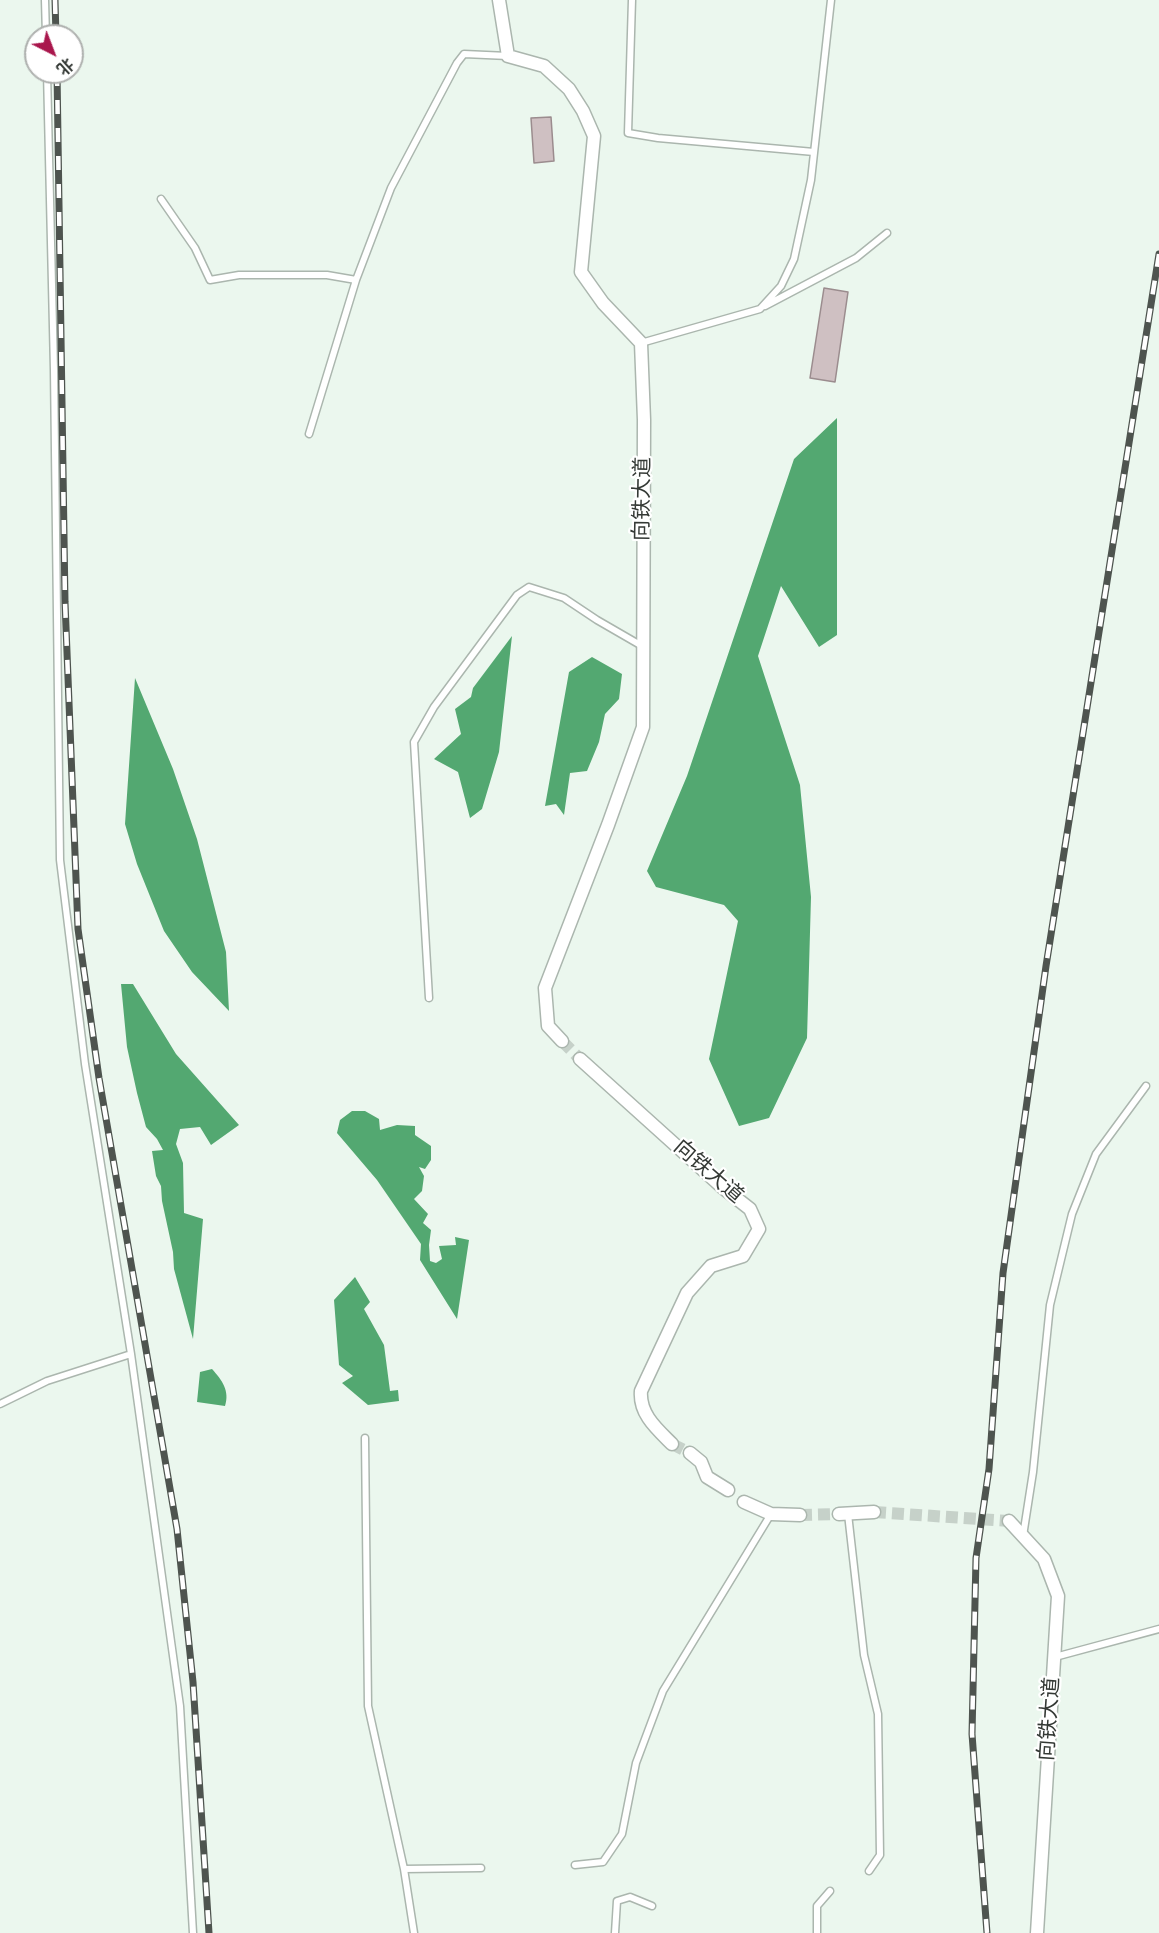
<!DOCTYPE html>
<html>
<head>
<meta charset="utf-8">
<style>
  body { margin:0 }
  #map { position:relative; width:1159px; height:1933px; overflow:hidden; background:#ebf7ee; font-family:"Varela Round","Noto Sans SC",sans-serif }
  canvas { display:block }
  .north { position:absolute; left:24px; top:24px; width:60px; height:60px; box-sizing:border-box; background:#fff; border:2px solid #aeb0ae; border-radius:50%; rotate:138deg; font-size:16px; font-weight:700; line-height:24px; text-align:center; color:#343935 }
  .north::after { content:''; display:block; margin:auto; width:21px; height:27px; background:#a9164c; clip-path:polygon(50% 0,100% 100%,50% 72%,0 100%) }
</style>
</head>
<body>
<div id="map">
<canvas width="1159" height="1933"></canvas>
<div class="north">北</div>
</div>
<script>
const c = document.querySelector('canvas').getContext('2d');
c.lineJoin = 'round';
function paint(path, color) { c.fillStyle = color; c.fill(path, 'evenodd'); }
function strokePath(path, color, width, dash) { c.strokeStyle = color; c.lineWidth = width; c.lineCap = dash ? 'butt' : 'round'; c.setLineDash(dash || []); c.stroke(path); }
function label(font, color, halo, rows, align = 'center') {
  c.font = font + ' "Varela Round","Noto Sans SC",sans-serif'; c.lineWidth = 4.5; c.setLineDash([]); c.textBaseline = 'middle'; c.strokeStyle = halo; c.fillStyle = color; for (const [text, x, y, turn = 0] of rows) {
    c.save(); c.translate(x, y); c.rotate((+turn || 0) * Math.PI / 180); c.textAlign = isNaN(turn) ? turn : align; if (halo) c.strokeText(text, 0, 0); c.fillText(text, 0, 0); c.restore();
  }
}
paint(new Path2D(`
  M837,418V635L819,647L781,586L758,656L800,785L811,897L807,1038L769,1118L739,1126L709,1059L738,921L724,905L656,887L647,871L687,776L794,459Z
  M512,636L499,752L482,809L470,818L458,772L434,759L461,734L455,709L471,697L473,688Z
  M592,657L622,674L619,699L605,714L599,742L587,771L570,773L564,815L556,804L545,806L569,672Z
  M135,678L173,769L197,839L226,952L229,1011L192,972L164,931L137,864L125,824Z
  M121,984H133L176,1054L239,1125L211,1145L200,1127L180,1129L176,1144L183,1163L184,1213L203,1219L193,1339L174,1269L173,1252L162,1201L161,1186L156,1176L152,1151L163,1150L157,1139L146,1127L137,1093L127,1047Z
  M352,1111H365L379,1119L380,1130L397,1125L415,1126V1135L431,1146V1160L425,1169L419,1167L424,1176L422,1191L414,1199L428,1214L423,1223L431,1230L429,1245L430,1261L436,1263L442,1259L439,1246L456,1245L455,1237L469,1240L457,1319L420,1260L421,1244L377,1180L337,1133L340,1120Z
  M355,1277L370,1302L364,1309L384,1345L390,1391L398,1390L399,1401L368,1405L342,1383L353,1376L339,1365L334,1300Z
  M212,1369C222,1380 230,1391 225,1406L197,1402L200,1372Z`), '#53a871');
const building = new Path2D(`
  M551,117L554,161L534,163L531,118Z
  M824,288L848,292L835,382L810,378Z`);
paint(building, '#cfc0c2');
strokePath(building, '#9b8c8e', 1.5);
strokePath(new Path2D(`
  M562,1041L580,1059
  M672,1444L690,1453
  M874,1512L1009,1521
  M800,1515L839,1514`), '#c6d1c9', 12, [12, 6]);
const lane = new Path2D(`
  M45,0L46,36
  M632,0L628,133L658,138L814,152
  M47,72L54,370L60,860L85,1064L131,1354L180,1706L193,1933
  M161,199L195,248L210,280L239,275H327L356,280L391,188L457,63L464,54L508,56
  M765,306L856,258L887,233
  M641,343L760,309L781,286L794,259L811,180L831,0
  M309,434L356,280
  M429,998L414,742L434,707L517,595L529,587L564,598L597,620L642,646
  M0,1404L47,1381L131,1354
  M365,1438L368,1706L404,1869L414,1933
  M848,1514L864,1655L878,1714L880,1855L869,1871
  M1023,1536L1033,1472L1050,1305L1072,1214L1096,1154L1146,1086
  M1055,1657L1159,1629
  M575,1865L603,1862L622,1834L636,1763L663,1691L771,1514
  M404,1869L481,1868
  M615,1933L617,1901L630,1897L652,1906
  M817,1933V1906L830,1891`);
const street = new Path2D(`
  M499,0L508,56L544,66L569,89L583,111L594,136L581,272L603,303L641,343L644,420L643,727L608,825L545,988L548,1026L562,1041
  M580,1059L722,1187L750,1209L759,1229L743,1256L711,1266L687,1293L641,1391C639,1414 657,1429 672,1444
  M690,1453L701,1462L707,1477L728,1490
  M744,1502L771,1514L800,1515
  M839,1514L874,1512
  M1009,1521L1044,1559L1058,1596L1037,1933`);
strokePath(lane, '#abb6ae', 9);
strokePath(street, '#abb6ae', 15);
strokePath(lane, '#fff', 6);
strokePath(street, '#fff', 12);
const rail = new Path2D(`
  M55,0L56,36
  M57,72L65,602L78,929L99,1078L177,1529L193,1682L209,1933
  M987,1933L972,1734L976,1558L989,1469L1003,1273L1046,966L1159,254`);
strokePath(rail, '#4e544f', 7);
strokePath(rail, '#fff', 4.5, [14]);
label('21px', '#343935', '#fff', [
  ["向铁大道",643,499,-89],
  ["向铁大道",708,1172,41],
  ["向铁大道",1050,1719,-86]
]);
</script>
</body>
</html>
